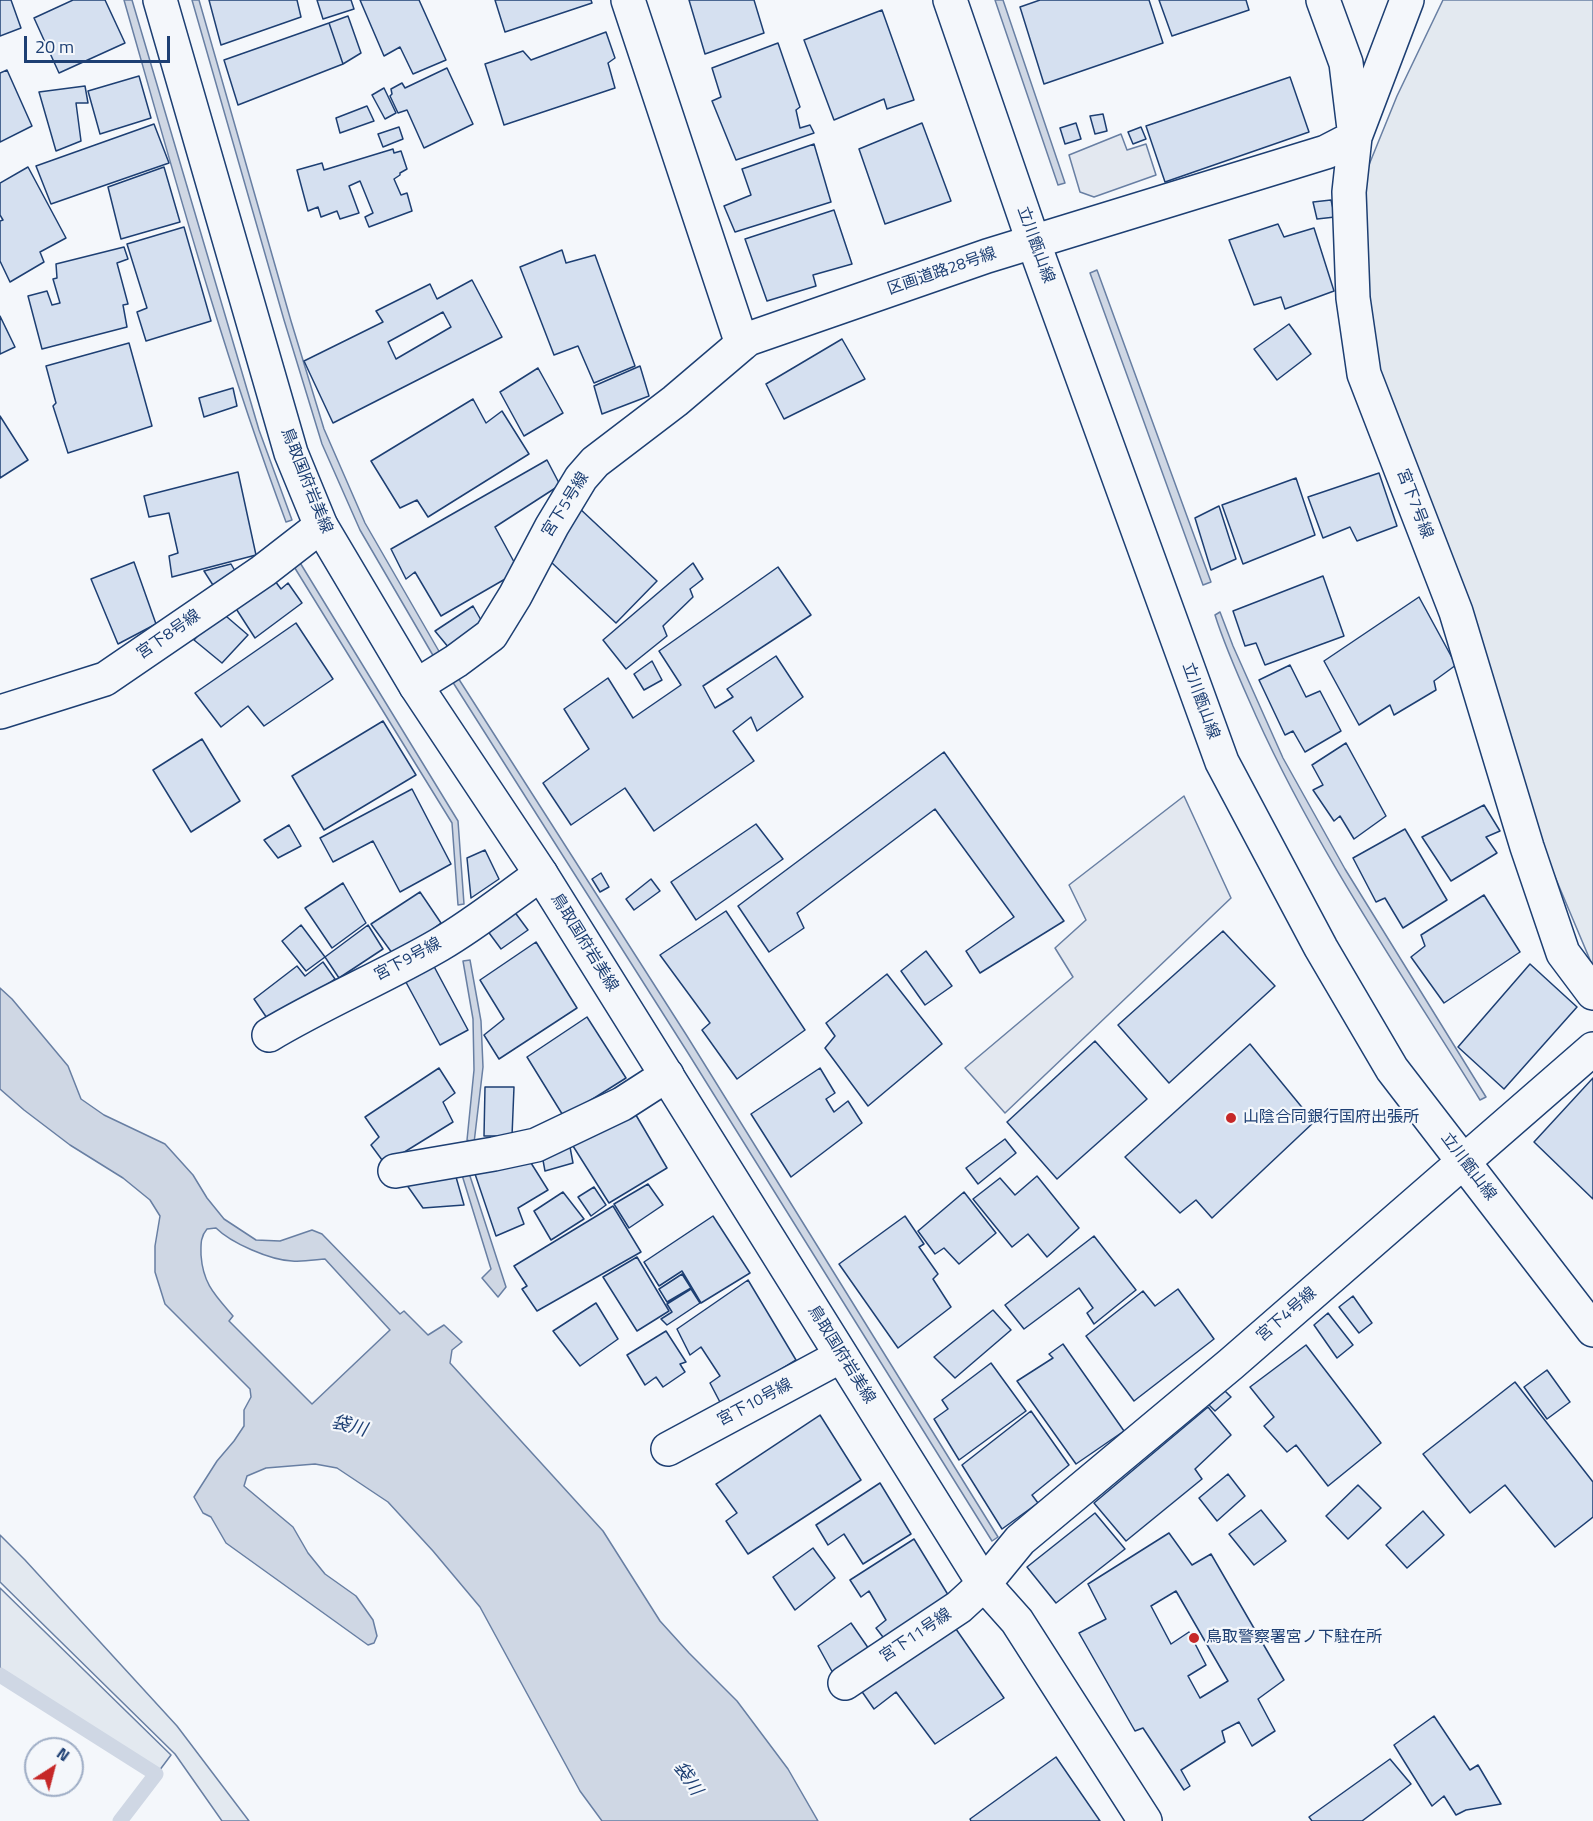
<!DOCTYPE html>
<html>
<head>
<meta charset="utf-8">
<style>
  body { margin:0 }
  #map { position:relative; width:1593px; height:1821px; overflow:hidden; background:#f4f7fb; font-family:"Titillium Web",sans-serif }
  canvas { display:block }
  .north { position:absolute; left:24px; top:1737px; width:60px; height:60px; box-sizing:border-box; background:#f4f7fb; border:2px solid #9eadc5; border-radius:50%; rotate:36deg; font-size:16px; font-weight:700; line-height:24px; text-align:center; color:#1d3f73 }
  .north::after { content:''; display:block; margin:auto; width:21px; height:27px; background:#c62828; clip-path:polygon(50% 0,100% 100%,50% 72%,0 100%) }
  .scale { position:absolute; left:24px; top:36px; width:146px; height:27px; box-sizing:border-box; border:3px solid #1d3f73; border-top:0; padding-left:8px; font-size:18px; line-height:21px; white-space:nowrap; color:#1d3f73; -webkit-text-stroke:4px #f4f7fb; paint-order:stroke }
</style>
</head>
<body>
<div id="map">
<canvas width="1593" height="1821"></canvas>
<div class="north">N</div>
<div class="scale">20 m</div>
</div>
<script>
const c = document.querySelector('canvas').getContext('2d');
c.lineJoin = 'round';
function paint(path, color) { c.fillStyle = color; c.fill(path, 'evenodd'); }
function strokePath(path, color, width, dash) { c.strokeStyle = color; c.lineWidth = width; c.lineCap = dash ? 'butt' : 'round'; c.setLineDash(dash || []); c.stroke(path); }
function label(font, color, halo, rows, align = 'center') {
  c.font = font + ' "Titillium Web","Noto Sans JP",sans-serif'; c.lineWidth = 4.5; c.setLineDash([]); c.textBaseline = 'middle'; c.strokeStyle = halo; c.fillStyle = color; for (const [text, x, y, turn = 0] of rows) {
    c.save(); c.translate(x, y); c.rotate((+turn || 0) * Math.PI / 180); c.textAlign = isNaN(turn) ? turn : align; if (halo) c.strokeText(text, 0, 0); c.fillText(text, 0, 0); c.restore();
  }
}
const green = new Path2D(`
  M1443,0H1593V967L1534,827L1371,350L1360,187L1397,96Z
  M0,1535L25,1560L177,1726L249,1821H222L175,1754L0,1582Z
  M0,1588L171,1755L159,1771L0,1668Z`);
paint(green, '#e3e9f0');
strokePath(green, '#687fa3', 1.5);
const parking = new Path2D(`
  M1121,134L1127,150L1146,144L1156,175L1094,197L1080,192L1069,155Z
  M1184,796L1231,898L1005,1113L965,1068L1073,977L1055,948L1086,920L1069,885Z`);
paint(parking, '#e3e8f0');
strokePath(parking, '#687fa3', 1.5);
const water = new Path2D(`
  M124,0H132L259,430L292,520L286,522C222,351 174,175 124,0Z
  M192,0H199L291,321L324,429L365,523L444,660L438,664L360,530L322,444L284,320Z
  M995,0H1003L1065,183L1058,185Z
  M1097,270L1211,582L1203,585L1090,273Z
  M299,561L458,821L464,904L458,905L452,823L293,565Z
  M1220,612L1233,646L1283,758L1345,869L1486,1097L1480,1100C1402,974 1317,851 1256,716C1241,682 1226,650 1215,615Z
  M453,670L687,1036L998,1537L992,1541L688,1053L447,673Z
  M470,960L481,1021L483,1067L474,1143L467,1140L474,1070L473,1019L463,961Z
  M0,988L12,999L68,1066L81,1099L104,1115L165,1144L193,1175L207,1198L224,1219L256,1240L280,1241L312,1230L322,1234L400,1314L404,1311L428,1335L444,1325L462,1342L452,1350L450,1363L603,1531L660,1621L689,1653L737,1701L788,1769L818,1821H602L580,1791L480,1607L433,1551L388,1502L337,1468L315,1464L266,1468L247,1476L244,1486L293,1527L308,1553L325,1574L356,1596L373,1620L377,1636L374,1643L368,1645L226,1543L211,1517L203,1513L194,1497L217,1461L234,1441L244,1426V1410L251,1397L250,1389L165,1304L155,1272V1246L160,1216L150,1200L123,1178L70,1145L24,1110L0,1089ZM216,1228C231,1243 270,1260 292,1261C302,1262 314,1260 325,1259L390,1330L312,1404L229,1321L233,1316C215,1295 203,1284 201,1255C201,1245 200,1237 207,1229Z
  M469,1173L506,1287L498,1297L482,1278L491,1269L462,1175Z`);
paint(water, '#cfd7e4');
strokePath(water, '#687fa3', 1.5);
strokePath(new Path2D(`
  M0,1675L156,1774L120,1821`), '#cfd7e4', 15);
const building = new Path2D(`
  M0,0H11L21,28L0,36Z
  M73,0H105L125,43L59,73L34,18Z
  M209,0H297L301,17L221,45Z
  M317,0H351L354,9L323,19Z
  M360,0H419L446,60L413,74L400,47L384,56Z
  M495,0H591L592,3L505,32Z
  M689,0H754L764,33L705,54Z
  M1040,0H1149L1163,43L1044,84L1020,7Z
  M1159,0H1246L1249,10L1172,36Z
  M882,10L914,100L887,109L884,99L834,120L804,40Z
  M348,16L361,53L343,64L329,23Z
  M329,23L343,64L238,105L224,60Z
  M606,32L615,58L608,63L615,88L504,125L485,64L523,51L531,60Z
  M778,43L800,107L796,110L800,128L810,125L814,133L736,160L712,101L721,97L712,68Z
  M447,68L473,124L424,148L407,110L398,113L390,96L392,94L391,89L402,83L405,88Z
  M7,70L32,126L0,142V73Z
  M139,76L151,118L100,134L88,91Z
  M1290,77L1309,132L1165,182L1146,126Z
  M85,86L88,103H76L81,141L56,151L39,92Z
  M384,88L396,113L385,119L372,95Z
  M367,106L374,121L340,133L336,118Z
  M1103,114L1107,131L1095,134L1090,116Z
  M922,123L951,201L885,224L859,149Z
  M1076,123L1081,139L1065,144L1060,128Z
  M154,124L169,163L51,204L36,166Z
  M399,127L403,139L383,147L378,134Z
  M1141,127L1146,139L1133,144L1128,132Z
  M814,144L831,202L735,232L724,206L751,195L742,169Z
  M393,149L394,153L401,151L407,169L400,173V175L394,179L401,195L407,193L412,211L369,227L365,217L373,213L360,181L349,186L359,213L340,219L337,211L321,217L318,207L308,211L297,170L322,163L324,170Z
  M28,167L66,238L40,252L44,262L10,282L0,261V221L3,220L0,215V183Z
  M164,167L180,222L121,239L108,187Z
  M1331,200L1335,217L1317,219L1313,202Z
  M834,210L852,264L813,275L816,286L767,301L745,239Z
  M1278,224L1284,237L1314,228L1334,291L1285,309L1281,297L1254,305L1229,240Z
  M184,227L211,321L146,341L137,312L147,308L127,244Z
  M124,247L128,259L117,263L128,304L123,305L127,327L42,349L28,296L47,291L52,305L60,303L53,279L57,278L56,264Z
  M562,250L566,263L595,255L635,366L594,383L578,346L554,355L520,267Z
  M472,280L502,337L333,423L304,361L383,322L376,311L430,284L437,299ZM443,312L451,327L396,359L388,342Z
  M0,316L15,347L0,354Z
  M1289,324L1311,354L1277,380L1254,349Z
  M842,339L865,379L784,419L766,384Z
  M129,343L152,426L68,453L53,406L56,403L46,366Z
  M640,366L649,396L602,414L594,386Z
  M538,368L563,413L524,436L500,392Z
  M233,388L237,406L204,417L199,398Z
  M473,399L486,423L502,411L529,454L428,517L417,500L400,508L371,461Z
  M0,416L28,460L0,478Z
  M547,460L560,485L495,527L519,571L441,616L415,572L406,579L391,549Z
  M238,472L256,555L172,577L169,556L178,553L169,513L149,517L144,496Z
  M1379,473L1397,526L1357,541L1350,527L1323,538L1308,497Z
  M1296,478L1315,535L1243,564L1222,505Z
  M1219,506L1236,559L1211,570L1195,518Z
  M578,507L657,581L616,623L551,562Z
  M134,562L156,624L118,644L91,579Z
  M693,563L703,579L690,589L693,597L663,626L667,636L626,669L603,640Z
  M231,564L239,578L218,593L204,571Z
  M778,567L811,615L703,686L715,708L733,697L727,689L776,656L803,697L757,731L751,717L733,731L754,761L654,831L625,788L571,825L543,783L589,749L564,709L608,678L633,718L681,685L659,651Z
  M1323,576L1344,636L1265,665L1256,643L1245,646L1233,611Z
  M272,577L281,589L288,583L302,603L255,638L233,604Z
  M1419,597L1456,665L1434,681L1436,690L1394,715L1390,705L1359,725L1324,661Z
  M473,606L485,627L449,648L435,631Z
  M220,611L248,635L222,663L194,640Z
  M296,623L333,679L264,726L248,706L221,727L195,693Z
  M652,661L662,680L644,690L634,674Z
  M1290,665L1306,697L1320,691L1341,731L1305,752L1293,731L1285,735L1259,680Z
  M383,721L416,775L324,830L292,776Z
  M202,739L240,801L191,832L153,770Z
  M1346,743L1386,816L1354,839L1340,816L1334,821L1313,790L1323,785L1312,765Z
  M944,752L1064,921L980,973L966,951L1014,917L935,809L797,913L804,928L769,952L738,906Z
  M412,789L451,864L400,892L373,841L333,862L320,838Z
  M1484,805L1500,831L1486,837L1497,853L1451,881L1422,837Z
  M756,824L783,859L696,920L671,882Z
  M289,825L301,846L278,858L264,840Z
  M1405,829L1447,900L1403,928L1385,898L1376,902L1353,858Z
  M485,850L499,879L471,898L467,858Z
  M601,873L609,887L600,892L592,879Z
  M651,879L660,891L634,910L626,899Z
  M343,883L366,923L332,948L305,908Z
  M420,892L441,923L395,957L371,924Z
  M1484,895L1520,952L1444,1003L1411,957L1425,946L1421,935Z
  M508,903L528,930L501,949L481,922Z
  M726,911L805,1030L737,1079L702,1030L710,1023L660,955Z
  M301,925L325,957L306,971L282,941Z
  M368,925L383,949L339,978L325,957Z
  M1223,931L1275,986L1169,1083L1118,1025Z
  M536,942L577,1008L499,1059L484,1035L504,1019L480,980Z
  M926,951L952,986L925,1005L901,971Z
  M430,959L468,1030L440,1045L401,973Z
  M323,962L335,979L271,1024L254,999L297,966L305,976Z
  M1530,964L1577,1007L1504,1089L1458,1047Z
  M887,974L942,1044L868,1106L825,1048L835,1036L826,1023Z
  M587,1017L626,1078L564,1117L527,1057Z
  M1095,1041L1147,1099L1057,1179L1007,1122Z
  M1250,1044L1314,1122L1212,1218L1196,1200L1180,1213L1125,1157Z
  M439,1068L455,1093L443,1102L453,1122L385,1164L371,1145L379,1137L365,1117Z
  M820,1068L835,1093L826,1099L834,1112L848,1101L862,1123L791,1177L751,1114Z
  M1593,1078V1199L1534,1142Z
  M485,1087H514L512,1136H484Z
  M633,1110L667,1168L609,1203L573,1146Z
  M1005,1139L1016,1153L978,1184L966,1168Z
  M570,1147L573,1163L545,1171L542,1155Z
  M526,1155L548,1190L518,1208L524,1224L496,1236L473,1168Z
  M1037,1176L1079,1228L1047,1257L1028,1234L1012,1247L973,1199L1000,1178L1015,1195Z
  M456,1177L464,1205L423,1208L404,1181Z
  M648,1184L663,1205L629,1228L614,1204Z
  M594,1187L606,1205L591,1216L578,1197Z
  M563,1192L584,1219L551,1240L534,1211Z
  M964,1192L996,1233L959,1264L944,1248L935,1254L918,1231Z
  M613,1206L641,1252L537,1311L522,1289L527,1286L514,1266Z
  M713,1216L750,1273L701,1303L682,1271L659,1286L644,1262Z
  M905,1216L924,1244L919,1247L938,1274L933,1279L951,1307L898,1348L839,1264Z
  M1094,1236L1136,1290L1094,1324L1087,1313L1093,1308L1079,1288L1024,1329L1005,1305Z
  M637,1257L669,1311L637,1331L603,1277Z
  M682,1274L691,1288L667,1302L659,1289Z
  M748,1280L796,1360L722,1406L710,1383L720,1376L701,1347L690,1355L677,1329Z
  M691,1289L700,1303L667,1325L661,1319L672,1312L667,1304Z
  M1178,1289L1214,1339L1134,1401L1086,1336L1143,1291L1155,1306Z
  M1353,1296L1372,1323L1359,1333L1339,1307Z
  M596,1303L618,1339L580,1366L553,1331Z
  M993,1310L1011,1330L955,1378L934,1357Z
  M1328,1313L1353,1345L1337,1358L1314,1325Z
  M666,1331L686,1362L680,1364L685,1372L663,1387L656,1377L645,1385L627,1355Z
  M1063,1344L1124,1431L1076,1464L1017,1381L1053,1358L1049,1354Z
  M1306,1345L1381,1443L1328,1486L1296,1445L1287,1452L1264,1426L1274,1417L1250,1387Z
  M991,1363L1026,1411L959,1460L934,1419L948,1409L942,1400Z
  M1547,1370L1570,1402L1547,1419L1524,1387Z
  M1515,1382L1593,1482V1517L1555,1547L1505,1485L1470,1513L1423,1454Z
  M1225,1391L1231,1397L1215,1411L1209,1405Z
  M1208,1407L1231,1435L1195,1469L1202,1479L1126,1541L1094,1503Z
  M1031,1411L1069,1465L1032,1495L1038,1503L1002,1529L962,1465Z
  M820,1415L861,1480L748,1554L726,1521L737,1513L716,1484Z
  M1228,1474L1245,1496L1217,1521L1199,1498Z
  M880,1483L911,1534L863,1564L844,1534L828,1545L816,1525Z
  M1358,1485L1381,1508L1348,1539L1326,1516Z
  M1261,1510L1286,1541L1254,1565L1229,1534Z
  M1423,1511L1444,1535L1407,1568L1386,1545Z
  M1095,1513L1125,1549L1056,1603L1027,1567Z
  M1169,1533L1192,1565L1211,1554L1284,1680L1258,1699L1275,1731L1252,1746L1239,1722L1222,1731L1225,1742L1181,1770L1190,1786L1184,1790L1143,1728L1135,1731L1079,1633L1106,1619L1088,1584ZM1176,1591L1228,1681L1200,1698L1188,1676L1206,1665L1189,1632L1171,1644L1151,1606Z
  M914,1539L950,1598L886,1641L876,1628L886,1620L869,1591L861,1597L850,1580Z
  M813,1548L835,1578L795,1610L773,1577Z
  M949,1619L1004,1698L935,1744L896,1692L874,1709L856,1683Z
  M851,1623L871,1652L834,1675L818,1646Z
  M1434,1716L1470,1770L1478,1765L1501,1804L1466,1810L1456,1815L1444,1796L1432,1806L1394,1745Z
  M1056,1757L1100,1821H971L970,1819Z
  M1390,1759L1411,1784L1362,1821H1312L1309,1817Z`);
paint(building, '#d5e0f0');
strokePath(building, '#1d3f73', 1.5);
const street = new Path2D(`
  M628,0L742,344L748,339L987,256L1326,152L1355,137L1346,63L1323,0
  M1407,0L1355,137L1349,192L1353,298L1364,374L1456,612L1527,847L1563,953L1593,993
  M416,686L456,661L491,635L515,596L552,526L581,478L595,462L675,401L742,344
  M0,712L105,679L263,571L321,526
  M269,1035C324,1002 384,977 439,945C475,924 507,898 541,874
  M395,1171L494,1154L536,1145L622,1104L667,1075
  M668,1449L841,1356
  M845,1683L959,1607L984,1584L1020,1540L1231,1364L1593,1049`);
const secondary = new Path2D(`
  M950,0L1033,241L1222,762L1321,948L1392,1069L1593,1330`);
const primary = new Path2D(`
  M160,0L291,453L321,526L416,686L541,874L984,1584L1017,1621L1145,1821`);
strokePath(street, '#1d3f73', 36);
strokePath(secondary, '#1d3f73', 36);
strokePath(primary, '#1d3f73', 36);
strokePath(street, '#f4f7fb', 33);
strokePath(secondary, '#f4f7fb', 33);
strokePath(primary, '#f4f7fb', 33);
for (const [x, y, r, color] of [
  [1231,1118,6,"#c62828"],
  [1194,1638,6,"#c62828"]
]) { const dot = new Path2D(); dot.arc(x, y, r, 0, 2 * Math.PI); c.fillStyle = color; c.fill(dot); strokePath(dot, '#f4f7fb', 2); }
label('16px', '#1d3f73', '#f4f7fb', [
  ["立川甑山線",1035,245,70],
  ["区画道路28号線",942,272,-19],
  ["鳥取国府岩美線",306,481,68],
  ["宮下7号線",1414,504,69],
  ["宮下5号線",566,505,-58],
  ["宮下8号線",169,635,-35],
  ["立川甑山線",1200,701,70],
  ["鳥取国府岩美線",584,943,58],
  ["宮下9号線",408,960,-28],
  ["立川甑山線",1468,1167,53],
  ["宮下4号線",1287,1315,-41],
  ["鳥取国府岩美線",841,1355,58],
  ["宮下10号線",755,1403,-28],
  ["宮下11号線",916,1636,-34]
]);
label('16px', '#1d3f73', '#f4f7fb', [
  ["山陰合同銀行国府出張所",1243,1118],
  ["鳥取警察署宮ノ下駐在所",1206,1638]
], 'left');
label('italic 18px', '#1d3f73', '#f4f7fb', [
  ["袋川",349,1427,15],
  ["袋川",687,1779,56]
]);
</script>
</body>
</html>
